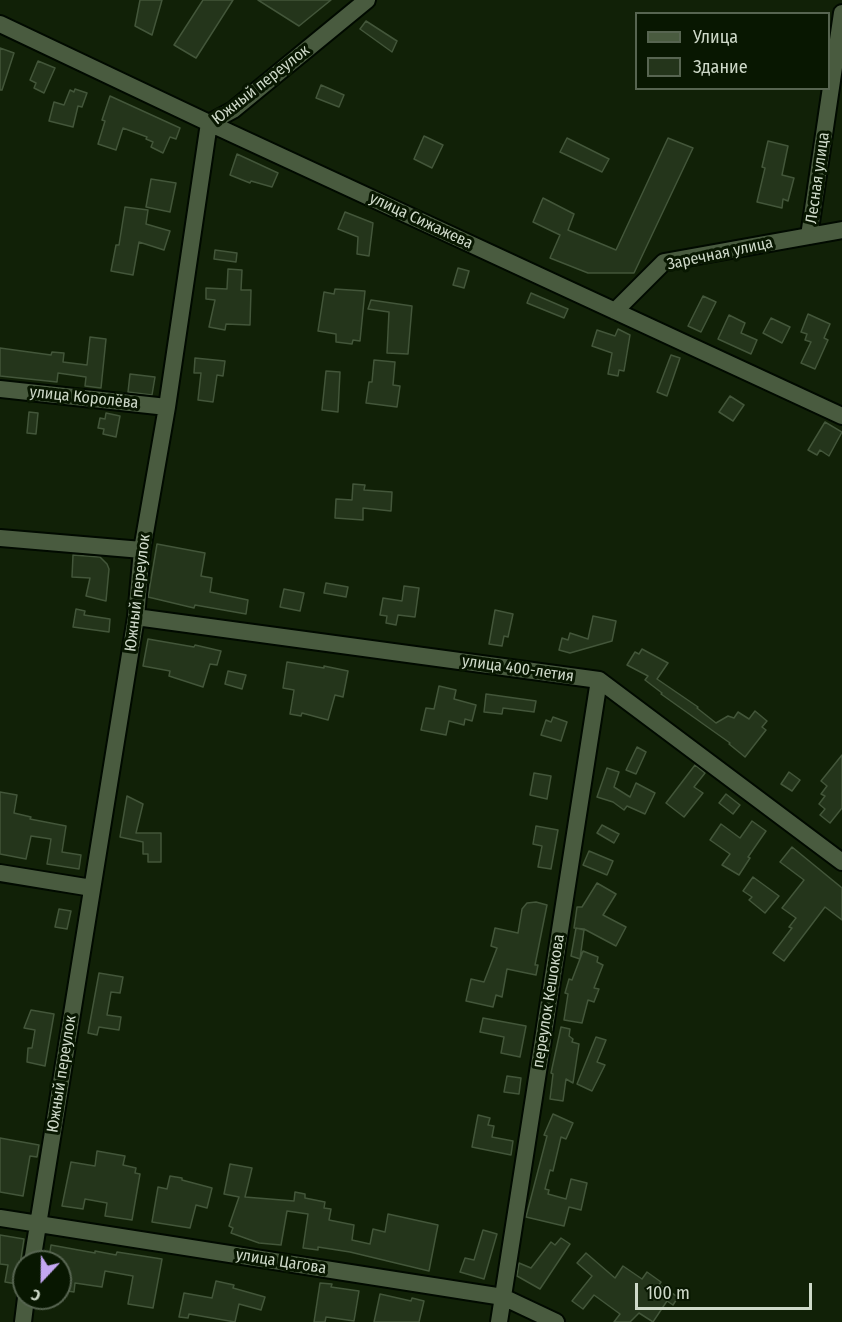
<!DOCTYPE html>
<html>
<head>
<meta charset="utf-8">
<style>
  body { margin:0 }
  #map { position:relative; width:842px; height:1322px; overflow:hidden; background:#112107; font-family:"Fira Sans Condensed",sans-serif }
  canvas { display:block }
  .legend { position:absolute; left:635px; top:12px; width:195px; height:78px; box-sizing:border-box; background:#081701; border:2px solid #576551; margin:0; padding:8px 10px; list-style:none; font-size:18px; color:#ced9c9 }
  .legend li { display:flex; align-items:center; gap:12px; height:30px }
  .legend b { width:30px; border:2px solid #576551 }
  .north { position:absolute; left:12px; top:1250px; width:60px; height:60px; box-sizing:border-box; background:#081701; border:2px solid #576551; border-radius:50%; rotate:202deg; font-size:16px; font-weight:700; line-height:24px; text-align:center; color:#ced9c9 }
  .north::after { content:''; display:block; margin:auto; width:21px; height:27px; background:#c3a7f2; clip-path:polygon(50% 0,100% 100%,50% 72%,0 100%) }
  .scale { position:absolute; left:635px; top:1283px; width:177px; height:27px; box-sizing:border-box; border:3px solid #ced9c9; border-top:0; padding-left:8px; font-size:18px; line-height:21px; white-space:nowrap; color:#ced9c9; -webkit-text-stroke:4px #081701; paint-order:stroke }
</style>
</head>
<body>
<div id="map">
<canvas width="842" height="1322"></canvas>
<ul class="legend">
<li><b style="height:8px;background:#495b3f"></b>Улица</li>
<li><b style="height:16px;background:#24351b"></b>Здание</li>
</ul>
<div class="north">С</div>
<div class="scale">100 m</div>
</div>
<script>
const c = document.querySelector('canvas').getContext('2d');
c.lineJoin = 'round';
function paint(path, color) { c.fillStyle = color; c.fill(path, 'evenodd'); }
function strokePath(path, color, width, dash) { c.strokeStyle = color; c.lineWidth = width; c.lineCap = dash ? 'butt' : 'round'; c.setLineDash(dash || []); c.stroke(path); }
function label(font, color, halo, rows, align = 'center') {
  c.font = font + ' "Fira Sans Condensed",sans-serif'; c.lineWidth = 6; c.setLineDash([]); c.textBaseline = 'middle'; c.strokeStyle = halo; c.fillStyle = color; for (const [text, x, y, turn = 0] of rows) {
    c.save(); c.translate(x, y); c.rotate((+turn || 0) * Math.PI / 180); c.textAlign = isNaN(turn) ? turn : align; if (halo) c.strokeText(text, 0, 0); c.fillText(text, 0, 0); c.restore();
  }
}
const building = new Path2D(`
  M140,0H162L152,35L135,26Z
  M203,0H233L196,58L174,45Z
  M258,0H331L299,26Z
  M366,21L397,41L392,52L360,29Z
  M0,48L14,53L2,90H0Z
  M38,61L55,68L44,93L34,88L36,83L30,80Z
  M321,85L344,95L339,107L316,98Z
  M75,89L87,93L82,107L78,106L73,127L49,121L54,102L64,105L70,90L74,92Z
  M110,96L180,128L176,139L170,137L163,153L151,147L153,142L146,139L147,137L123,128L116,150L98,144L105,121L102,120Z
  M424,136L443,145L432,168L414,159Z
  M567,138L609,159L602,172L560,152Z
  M668,138L693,148L634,273H588L550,258L560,235L533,222L543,198L574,214L568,230L616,250Z
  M768,141L788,146L782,175L794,178L788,201L783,199L782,208L757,202L765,168L762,167Z
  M237,154L278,173L272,187L251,181L250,183L230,175Z
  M151,179L176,183L170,212L146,207Z
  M125,207L148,210L146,224L170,231L164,250L139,242L133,275L111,271L116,245H119Z
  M345,212L373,223L369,256L357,254L358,237L338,229Z
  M215,250L237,253L236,262L214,259Z
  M458,268L469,271L464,288L453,285Z
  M228,269L242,270L241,290H251L250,325L226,324L225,330L209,327L215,300L206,299V288L227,289Z
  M335,289L365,291L360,341L353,340L352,344L336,342V334L318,331L324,292L334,294Z
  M531,293L568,309L564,318L527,303Z
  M703,296L716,302L701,332L688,326Z
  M371,300L412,306L408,354L387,353L389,312L368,309Z
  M808,314L830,324L824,338L828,340L815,369L801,363L811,342L805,340L807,334L801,332Z
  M729,315L745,323L741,333L757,340L751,354L718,339Z
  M771,318L790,327L782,343L763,333Z
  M618,329L630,335L624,371L619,370L618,376L608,374L612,353L592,346L597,330L615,336Z
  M90,337L106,339L101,388L85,386L86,377L58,373L57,382L0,376V348L51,355L52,352L64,353L63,362L87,365Z
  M671,355L680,358L667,396L657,392Z
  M195,358L225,361L223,376L217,375L213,402L198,400L201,373H194Z
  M374,360L395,362L393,385L400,386L397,407L366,403L369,382H372Z
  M326,371L340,372L338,412L322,410Z
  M130,374L155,377L152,395L128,392Z
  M730,396L744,405L733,421L719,412Z
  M29,412L38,413L36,434L27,433Z
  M106,413L120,416L116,437L103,434L104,429L98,428L100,418L105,419Z
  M825,422L842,432L829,456L820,450L817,455L808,450Z
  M353,484L365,485L364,490L392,492L391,511L363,508V520L335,518L336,499L352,500Z
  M157,544L205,553L201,576L212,578L210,592L248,600L246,614L195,605L194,608L148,597Z
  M73,555L100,557L107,564L109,569L106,601L86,596L90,578L72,577Z
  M326,583L348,587L346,597L324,593Z
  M404,586L419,588L415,617L398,615L396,625L386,623L387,616L380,615L383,598L402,601Z
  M284,589L304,593L300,611L280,607Z
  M76,609L85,611L84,615L110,619L109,632L73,627Z
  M495,610L513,614L508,637L504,636L502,646L489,644Z
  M593,616L616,621L612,641L570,653L559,650L562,638L568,640L570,633L588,639Z
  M148,639L194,647L195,645L221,651L217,665L210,664L203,687L169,676L170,671L143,666Z
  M642,649L668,663L657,679L698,707L697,708L716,723L728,716L734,718L738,712L749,719L755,711L767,721L762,727L766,730L745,757L729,744L730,743L661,694L662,693L645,680L648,676L627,665L635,652L639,654Z
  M287,662L324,668V666L348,671L343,697L335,695L328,720L302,713L301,716L290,714L294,690L283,688Z
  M228,671L246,675L242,689L225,684Z
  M439,686L456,690L454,699L476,705L472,721L465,719L464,725L449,721L446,735L421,730L426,708L434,709Z
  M486,694L536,701L534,712L503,708L502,714L484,712Z
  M553,717L567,722L561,741L541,735L546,720L551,722Z
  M637,747L646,752L636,774L626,770Z
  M842,755V808L830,823L820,815L825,809L819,804L825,796L821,794L827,786L821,781Z
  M695,765L705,773L694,787L703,793L684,817L666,803Z
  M607,768L619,772L614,787L630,797L636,783L655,793L645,814L627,806L624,810L613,802L597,797Z
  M789,772L800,780L792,791L781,784Z
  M534,773L551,776L547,799L530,795Z
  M0,792L17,795L14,813L31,817L30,819L66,826L62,852L81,855L79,869L47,864L51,839L31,836L26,859L0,854Z
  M726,794L740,805L733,814L719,803Z
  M127,796L143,804L136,833H161V862H148V854H143V842L120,837Z
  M752,821L766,831L748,857L750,858L739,875L722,865L730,854L710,840L721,824L740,838Z
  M602,825L619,834L614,843L597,833Z
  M536,826L558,830L551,869L538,867L542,846L533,844Z
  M792,847L842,888V920L825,907L784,961L773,953L792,928L789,927L796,918L782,908L804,880L780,862Z
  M589,851L613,861L607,875L583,865Z
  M753,877L779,896L765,913L749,900L752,897L743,891Z
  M597,883L616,894L603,915L626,927L616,946L584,929L574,928L577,907H582Z
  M536,902L547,905L535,965H538L536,975L507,969L502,997L496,995L493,1007L466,1001L471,979L484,982L497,948L491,946L495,928L518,933L522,909L527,903Z
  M59,909L71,911L67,929L55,927Z
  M576,928L584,930L580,959L571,956Z
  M583,951L598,957L597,962L603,965L594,988L599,989L594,1002L588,1000L582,1023L564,1020L568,994L565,993L569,979L572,980Z
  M99,973L123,977L120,993L111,992L107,1015L121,1017L119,1030L99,1027L97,1035L88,1033Z
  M31,1010L54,1014L45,1066L27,1062L28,1048H32L35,1030L24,1028Z
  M483,1018L526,1026L520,1057L501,1053L504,1037L480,1032Z
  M561,1027L570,1029L569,1036L573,1039L572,1042L579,1044L573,1083L566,1079L563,1101L550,1099L553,1074L551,1073Z
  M596,1037L606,1040L597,1062L605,1065L592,1091L577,1084Z
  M507,1076L521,1078L519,1094L504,1092Z
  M553,1114L573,1123L566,1139L561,1137L553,1171L550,1170L545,1189L549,1190L548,1194L566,1199L571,1179L587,1183L581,1210L569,1207L564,1226L526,1217L547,1136L544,1135Z
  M478,1115L490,1118L488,1125L494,1126L492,1137L513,1141L511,1155L472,1147Z
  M0,1138L39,1145L37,1157L30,1156L23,1196L0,1192Z
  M97,1151L125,1156L123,1165L136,1168L135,1173L140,1174L132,1220L105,1216L107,1203L85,1199L83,1209L62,1206L71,1162L95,1166Z
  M230,1164L252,1168L245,1197L294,1201L295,1192L305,1194V1198L325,1202L324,1208L331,1209L329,1220L354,1225L352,1240L370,1244L373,1229L385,1232L388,1214L438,1225L429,1271L350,1252L318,1247V1250L303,1248L308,1214L287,1211L281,1245L259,1243L231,1233L233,1228L229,1226L239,1197L224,1194Z
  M170,1176L182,1178V1180L212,1188L207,1208L196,1205L190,1228L152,1222L158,1187L167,1189Z
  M483,1230L497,1234L484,1279L460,1272L465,1258L474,1260Z
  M0,1235L24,1239L17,1284L5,1282L8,1265L0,1264Z
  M561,1238L570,1244L540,1289L517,1276L519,1263L531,1268L551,1242L555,1245Z
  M51,1245L95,1253V1251L116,1255L117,1252L162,1259L153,1308L128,1304L133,1276L105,1271L102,1287L75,1283L74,1292L61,1290L63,1280L60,1279V1262H53L54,1259L49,1258Z
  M586,1253L615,1278L623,1266L642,1279L647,1272L661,1282L659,1285L678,1297L673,1305L667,1301L653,1322L639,1313L630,1322H614L620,1314L594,1295L583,1309L572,1301L592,1276L577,1263Z
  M216,1281L234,1285L233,1288L265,1297L261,1310L239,1304L235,1322L189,1314L188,1318L179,1317L184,1293L212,1298Z
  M320,1283L332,1284L331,1287L359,1291L354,1321L326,1317L325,1322H314Z
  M380,1294L411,1301L412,1298L424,1301L419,1322H374Z`);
paint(building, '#24351b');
strokePath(building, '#43563a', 1.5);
const minor = new Path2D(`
  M0,24L209,123L842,416
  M809,236L842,13
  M615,311L664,262L842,230
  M0,389L167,407
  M0,538L142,550
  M136,617L599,680L842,862
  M0,873L92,888
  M0,1218L503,1297L556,1322
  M32,1262L136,617L142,550L167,407L209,123L233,110L367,0
  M23,1322L26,1298
  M499,1322L599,680`);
strokePath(minor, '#010a00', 20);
strokePath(minor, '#495b3f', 16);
label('16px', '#ced9c9', '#081701', [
  ["Южный переулок",261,85,-38],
  ["Лесная улица",818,178,-82],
  ["улица Сижажева",421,221,25],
  ["Заречная улица",720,254,-12],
  ["улица Королёва",84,398,6],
  ["Южный переулок",138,593,-83],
  ["улица 400-летия",518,669,8],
  ["переулок Кешокова",549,1001,-81],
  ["Южный переулок",62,1074,-81],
  ["улица Цагова",281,1262,9]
]);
</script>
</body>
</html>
